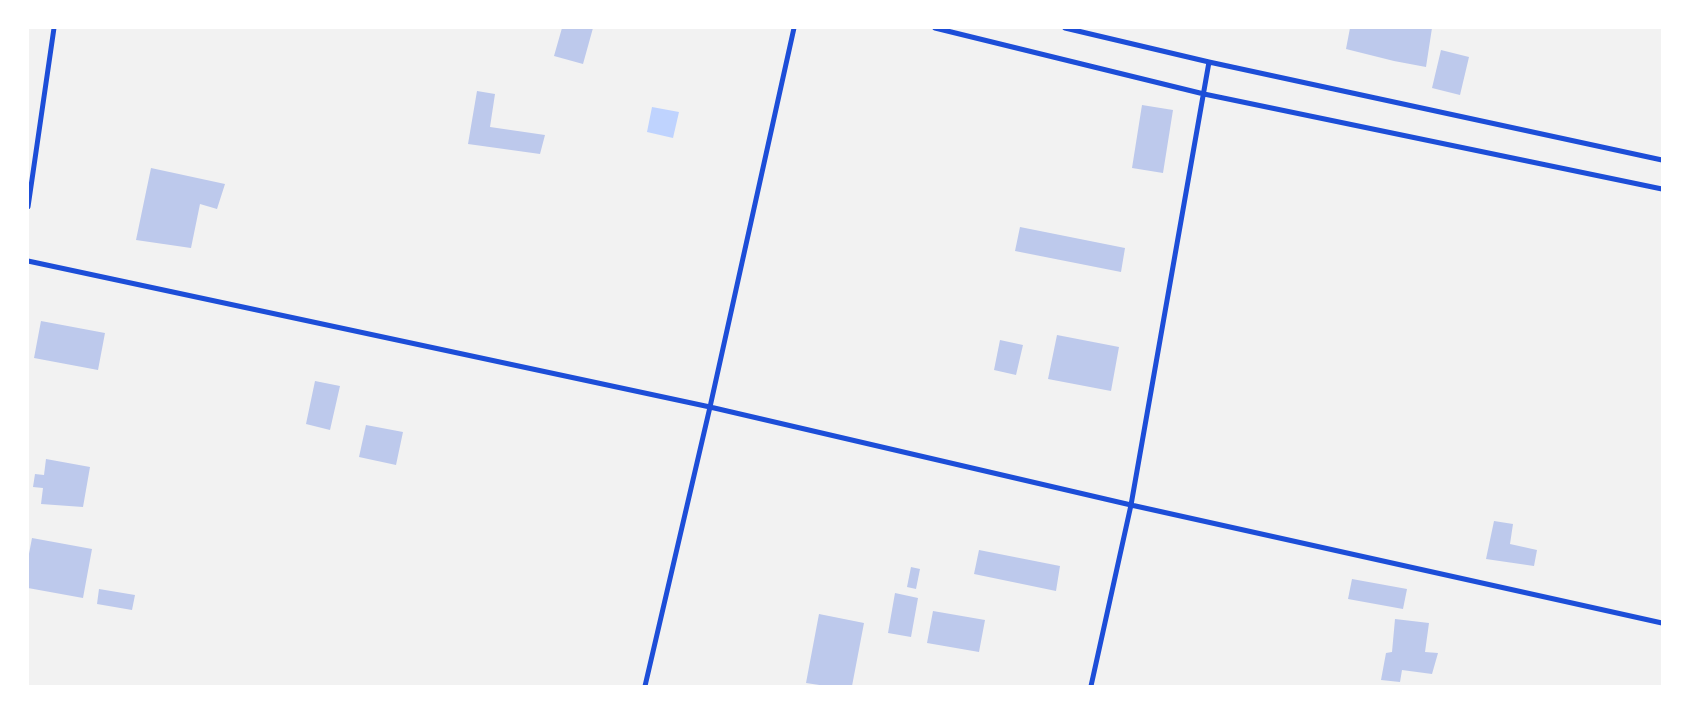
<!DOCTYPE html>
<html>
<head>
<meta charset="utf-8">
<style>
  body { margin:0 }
  #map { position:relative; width:1690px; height:714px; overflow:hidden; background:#f2f2f2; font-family:"Exo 2",sans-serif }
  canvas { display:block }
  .frame { position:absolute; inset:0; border:29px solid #fff; pointer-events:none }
</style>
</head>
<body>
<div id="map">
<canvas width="1690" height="714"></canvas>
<div class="frame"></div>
</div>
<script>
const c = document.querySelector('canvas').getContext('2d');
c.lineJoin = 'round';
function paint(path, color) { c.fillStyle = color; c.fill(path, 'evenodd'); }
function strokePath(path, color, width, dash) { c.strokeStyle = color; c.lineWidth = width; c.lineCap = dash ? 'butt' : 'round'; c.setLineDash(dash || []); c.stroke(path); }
paint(new Path2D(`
  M652,107L679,112L673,138L647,132Z`), '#bfd3fe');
paint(new Path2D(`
  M562,28H593L583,64L554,56Z
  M1350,28H1432L1426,67L1394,61L1346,49Z
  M1441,50L1469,57L1460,95L1432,88Z
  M477,91L495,94L490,127L545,135L540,154L468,144Z
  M1142,105L1173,110L1163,173L1132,168Z
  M151,168L225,184L217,209L200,204L191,248L136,240Z
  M1020,227L1125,248L1121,272L1015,251Z
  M41,321L105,333L98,370L34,358Z
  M1057,335L1119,347L1111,391L1048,379Z
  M1000,340L1023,345L1016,375L994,370Z
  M315,381L340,386L330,430L306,424Z
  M366,425L403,432L396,465L359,457Z
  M46,459L90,467L83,507L41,504L43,488L33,487L35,474L44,475Z
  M1494,521L1513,524L1510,544L1537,550L1534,566L1486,559Z
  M32,538L92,549L83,598L28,588V559Z
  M979,550L1060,566L1056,591L974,574Z
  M911,567L920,569L916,589L907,587Z
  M1352,579L1407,589L1403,609L1348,599Z
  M99,589L135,595L132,610L97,604Z
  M895,593L918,598L911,637L888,633Z
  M933,611L985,620L979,652L927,643Z
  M819,614L864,623L852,686H826L806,683Z
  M1395,619L1429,623L1425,652L1438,653L1432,674L1402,670L1400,682L1381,680L1386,653L1392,652Z`), '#bdc9ec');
strokePath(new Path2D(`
  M935,28L1204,94L1662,189
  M1065,28L1209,62L1662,160
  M28,207L54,28
  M28,261L710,407L1131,505L1662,623
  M645,686L710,407L794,28
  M1091,686L1131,505L1209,62`), '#1d4ed8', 5);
</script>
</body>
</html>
